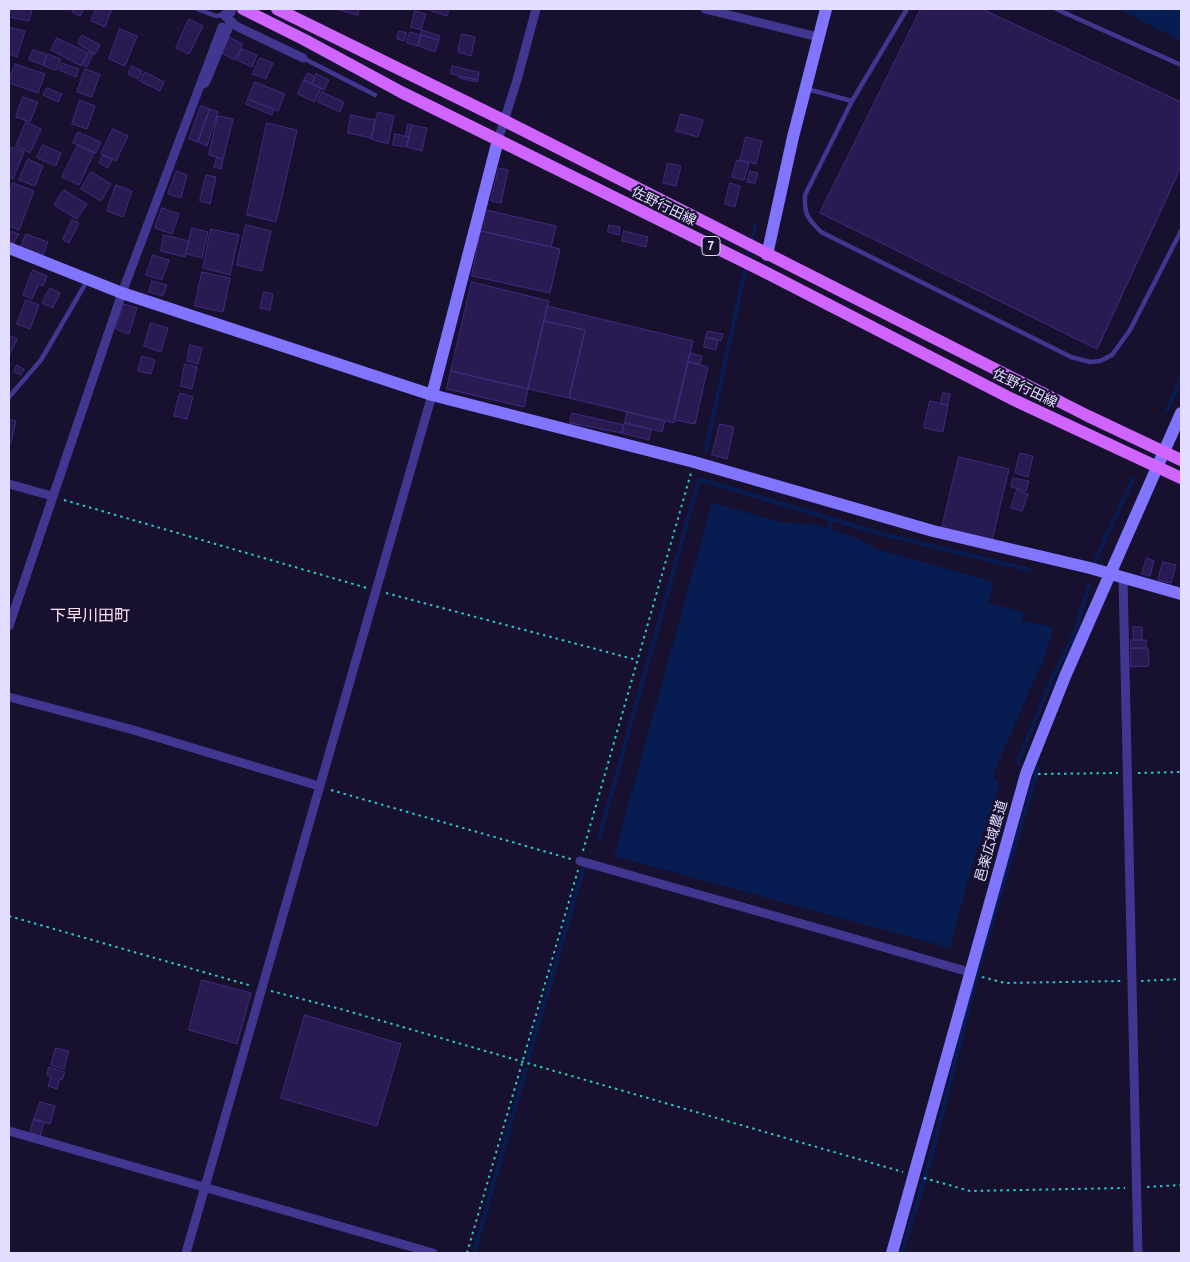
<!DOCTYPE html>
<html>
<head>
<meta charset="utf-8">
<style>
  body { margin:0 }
  #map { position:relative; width:1190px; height:1262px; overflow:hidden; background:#17102f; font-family:Ubuntu,sans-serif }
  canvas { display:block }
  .frame { position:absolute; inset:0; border:10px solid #e3ddff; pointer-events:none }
</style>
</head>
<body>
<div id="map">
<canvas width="1190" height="1262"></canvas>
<div class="frame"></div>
</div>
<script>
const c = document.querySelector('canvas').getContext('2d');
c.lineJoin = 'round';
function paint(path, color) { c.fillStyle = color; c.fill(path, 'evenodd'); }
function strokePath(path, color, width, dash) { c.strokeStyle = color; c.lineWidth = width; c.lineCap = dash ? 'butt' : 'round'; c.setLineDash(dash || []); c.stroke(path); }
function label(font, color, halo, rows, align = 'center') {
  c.font = font + ' Ubuntu,"Noto Sans JP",sans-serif'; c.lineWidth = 4; c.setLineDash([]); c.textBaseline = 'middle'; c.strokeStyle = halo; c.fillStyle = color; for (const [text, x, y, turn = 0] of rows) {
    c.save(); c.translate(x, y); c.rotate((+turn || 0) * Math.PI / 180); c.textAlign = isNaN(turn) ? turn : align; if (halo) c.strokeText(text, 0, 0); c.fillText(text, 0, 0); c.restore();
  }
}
paint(new Path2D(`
  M1118,9H1181V41Z
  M712,503L781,522L814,525L839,532L859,539L877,549L994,582L989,603L1024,612L1022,621L1053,627L1047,651L993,775L1000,785L972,866L950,948L614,856Z`), '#071d51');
strokePath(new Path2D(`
  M1167,410L1181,379
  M706,449L755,226
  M828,534L831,519
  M1095,561L1133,479
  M1018,762L1052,679L1075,633L1089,585
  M599,838L699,479L882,534L1031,570
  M528,1059L584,867
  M474,1253L526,1069
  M902,1253L930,1161L979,966L1038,768`), '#071d51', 4);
const building = new Path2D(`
  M10,9H32L29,21L9,17Z
  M74,9H84L80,16L72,12Z
  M96,9H112L105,27L91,21Z
  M336,9H359L358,15Z
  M432,9H449L447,16L431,11Z
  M921,9H982L1181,102V167L1097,349L820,213Z
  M415,11L426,14L421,30L411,27Z
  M189,19L203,26L189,54L176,48Z
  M9,27L25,31L17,57L9,54Z
  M120,29L137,36L125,66L109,59Z
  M422,30L440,36L439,40L421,35Z
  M399,31L407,33L404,41L397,39Z
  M410,32L421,35L418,46L407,43Z
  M462,34L475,37L471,56L458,52Z
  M82,35L100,45L95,54L78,44Z
  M421,35L439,40L435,52L418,46Z
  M229,37L243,44L235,60L221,53Z
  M57,38L88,53L81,66L51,50Z
  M242,49L257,55L252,67L237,60Z
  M33,50L46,54L43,65L29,60Z
  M89,52L93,54L87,67L83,65Z
  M48,54L61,59L56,70L44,66Z
  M260,58L273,63L266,79L253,74Z
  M62,63L79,69L76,77L59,70Z
  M15,64L45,74L38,93L9,83Z
  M132,66L142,71L138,79L128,74Z
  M452,66L479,72L478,80L451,74Z
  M85,69L100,74L92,97L77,92Z
  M145,72L164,82L160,91L140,81Z
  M308,73L315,77L312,84L304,80Z
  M316,74L329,80L324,90L312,84Z
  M459,76L478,80L477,82L459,78Z
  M304,80L321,88L315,102L298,94Z
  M255,82L285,94L278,111L248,99Z
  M47,88L62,94L58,102L43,95Z
  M322,92L344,102L340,112L318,102Z
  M23,97L38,102L30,122L16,117Z
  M248,99L274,109L272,115L246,104Z
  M80,100L95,106L87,129L72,124Z
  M201,106L210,109L198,142L189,139Z
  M210,109L218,112L207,146L198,142Z
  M378,112L394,116L388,144L371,139Z
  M681,114L703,120L698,137L676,131Z
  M351,115L375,120L372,138L348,133Z
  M218,116L233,119L223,159L209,155Z
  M26,122L41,129L30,153L16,146Z
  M267,123L297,130L276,222L247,215Z
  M408,124L412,125L409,137L406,136Z
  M412,125L427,128L422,151L407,147Z
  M113,129L128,136L116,161L101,154Z
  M78,132L101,142L96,153L73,143Z
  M395,134L409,137L407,147L393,145Z
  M746,137L762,141L756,164L740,160Z
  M43,145L61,153L56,166L37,158Z
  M78,145L94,153L79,185L62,177Z
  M12,147L24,152L13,179L9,177V154Z
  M103,155L112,160L108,168L99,163Z
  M217,157L223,159L221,169L214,167Z
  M28,159L43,166L35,186L19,180Z
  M737,160L749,163L744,180L732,177Z
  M668,163L681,166L676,186L663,183Z
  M499,168L508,170L501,203L491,201Z
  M177,171L187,175L181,198L168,194Z
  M750,171L758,173L755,183L747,182Z
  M91,172L111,184L101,201L81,189Z
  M206,175L216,177L210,204L200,201Z
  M13,183L34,191L19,230L9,226V196Z
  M730,183L740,186L735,207L725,204Z
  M116,185L132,191L123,217L107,211Z
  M64,190L87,204L77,219L54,205Z
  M162,208L179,214L172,234L155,228Z
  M486,210L556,226L551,247L481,231Z
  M72,220L79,223L69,243L63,240Z
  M246,225L271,231L262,271L237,265Z
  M609,225L620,227L619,235L608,232Z
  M192,228L208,232L202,258L186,254Z
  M211,229L239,235L230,275L203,268Z
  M9,231L19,234L13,244L9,243Z
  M481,231L560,249L550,293L472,276Z
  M624,231L648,237L646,247L622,241Z
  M26,234L48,242L43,255L21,248Z
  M164,235L189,241L185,257L161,251Z
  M153,255L169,260L162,280L146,275Z
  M33,270L47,276L43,286L39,284L32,299L23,295Z
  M202,272L230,278L223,312L195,306Z
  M152,281L167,285L163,296L149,292Z
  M472,282L549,301L528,389L451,371Z
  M50,288L60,293L53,308L42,303Z
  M264,292L273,294L270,310L260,308Z
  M26,300L39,305L30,329L17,324Z
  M124,304L137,308L129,334L116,329Z
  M547,306L693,341L674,423L569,398L585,330L544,321Z
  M544,321L585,330L569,398L528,389Z
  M151,323L168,328L161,352L144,346Z
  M708,331L723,334L721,341L706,337Z
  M9,335L17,339L10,354L9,353Z
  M706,337L718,340L716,350L704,347Z
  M190,345L202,348L198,364L187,361Z
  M690,353L702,356L700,364L688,362Z
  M142,356L155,360L151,374L138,371Z
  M688,362L708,367L695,424L674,420Z
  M185,364L197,367L192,389L181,386Z
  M17,365L24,369L21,375L14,372Z
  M451,371L528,389L524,407L447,389Z
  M180,393L193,397L187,419L174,416Z
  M943,393L950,394L948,405L941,404Z
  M930,401L948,405L943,432L924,428Z
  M627,412L665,421L662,432L625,423Z
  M572,413L624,425L622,433L570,423Z
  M9,419L16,421L11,443H9Z
  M625,423L651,429L649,440L622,433Z
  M720,424L734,427L727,459L712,455Z
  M1020,453L1033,456L1028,477L1015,473Z
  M959,457L1009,469L992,540L942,528Z
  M1013,478L1029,481L1026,491L1011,487Z
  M1017,490L1028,494L1022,511L1011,508Z
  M1147,558L1154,561L1150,576L1142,574Z
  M1163,562L1176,565L1171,583L1158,580Z
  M1133,627H1142V640H1134Z
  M1131,640H1146V648H1131Z
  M1131,648H1148L1149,666L1131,667Z
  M202,980L251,993L237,1044L189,1030Z
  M305,1015L401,1044L377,1126L281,1098Z
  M56,1048L69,1051L64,1069L51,1065Z
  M49,1067L65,1072L62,1080L60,1079L57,1089L48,1086L51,1077L47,1075Z
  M40,1102L55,1106L50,1124L34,1120Z
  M34,1119L44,1122L40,1137L30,1134Z`);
paint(building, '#291a51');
strokePath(building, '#412a7f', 1);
strokePath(new Path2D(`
  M64,500L367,588
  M386,593L637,660
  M1138,773L1181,772
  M1038,774L1118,773
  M331,790L571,859
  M583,851L691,473
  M9,916L252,986
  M982,977L1005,983L1121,981
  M1141,981L1181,979
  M271,991L344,1010L903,1172
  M924,1178L970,1191L1125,1188
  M1147,1187L1181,1185
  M467,1253L578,870`), '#27c9ca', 2, [2.5, 4]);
strokePath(new Path2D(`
  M197,9L216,16L224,15
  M907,9L852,101L805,195C804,214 807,218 821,232L1071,357L1090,362L1100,361L1112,355L1130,330L1181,231
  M1056,9L1181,65
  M303,58L375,95
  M807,89L852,101
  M9,397L41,360L87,281`), '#413791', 4.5);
strokePath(new Path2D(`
  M232,9L231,12L224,15L236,26L303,58
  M705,9L818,37
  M203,84L205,83L207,79L231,21
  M498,140L517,80L536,9
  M9,484L52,496
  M1123,577L1138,1253
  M9,626L122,293L222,27
  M9,697L130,729L319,786
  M580,861L831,932L969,972
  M9,1131L433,1253
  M186,1253L432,395`), '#413791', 9);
strokePath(new Path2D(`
  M9,248L122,293L432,395L694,462L933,531L1090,568L1181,594
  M767,255L793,137L826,9
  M432,395L498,140
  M892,1253L1026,774L1066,674L1181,413`), '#8174ff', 12);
strokePath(new Path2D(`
  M243,9L305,40L401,92L763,271L1012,399L1181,478
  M277,9L505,121L1088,416L1181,460`), '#cf64ff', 12);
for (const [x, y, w] of [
  [711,246,18]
]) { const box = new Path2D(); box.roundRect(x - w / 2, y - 9.5, w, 19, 4); c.fillStyle = '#17102f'; c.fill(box); strokePath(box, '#e3ddff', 1); }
label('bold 12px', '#e3ddff', null, [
  ["7",711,246]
]);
label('14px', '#e3ddff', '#17102f', [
  ["佐野行田線",664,206,26],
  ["佐野行田線",1025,388,26],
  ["邑楽広域農道",991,841,-74]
]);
label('16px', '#ffdff1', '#17102f', [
  ["下早川田町",90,616]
]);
</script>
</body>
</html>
